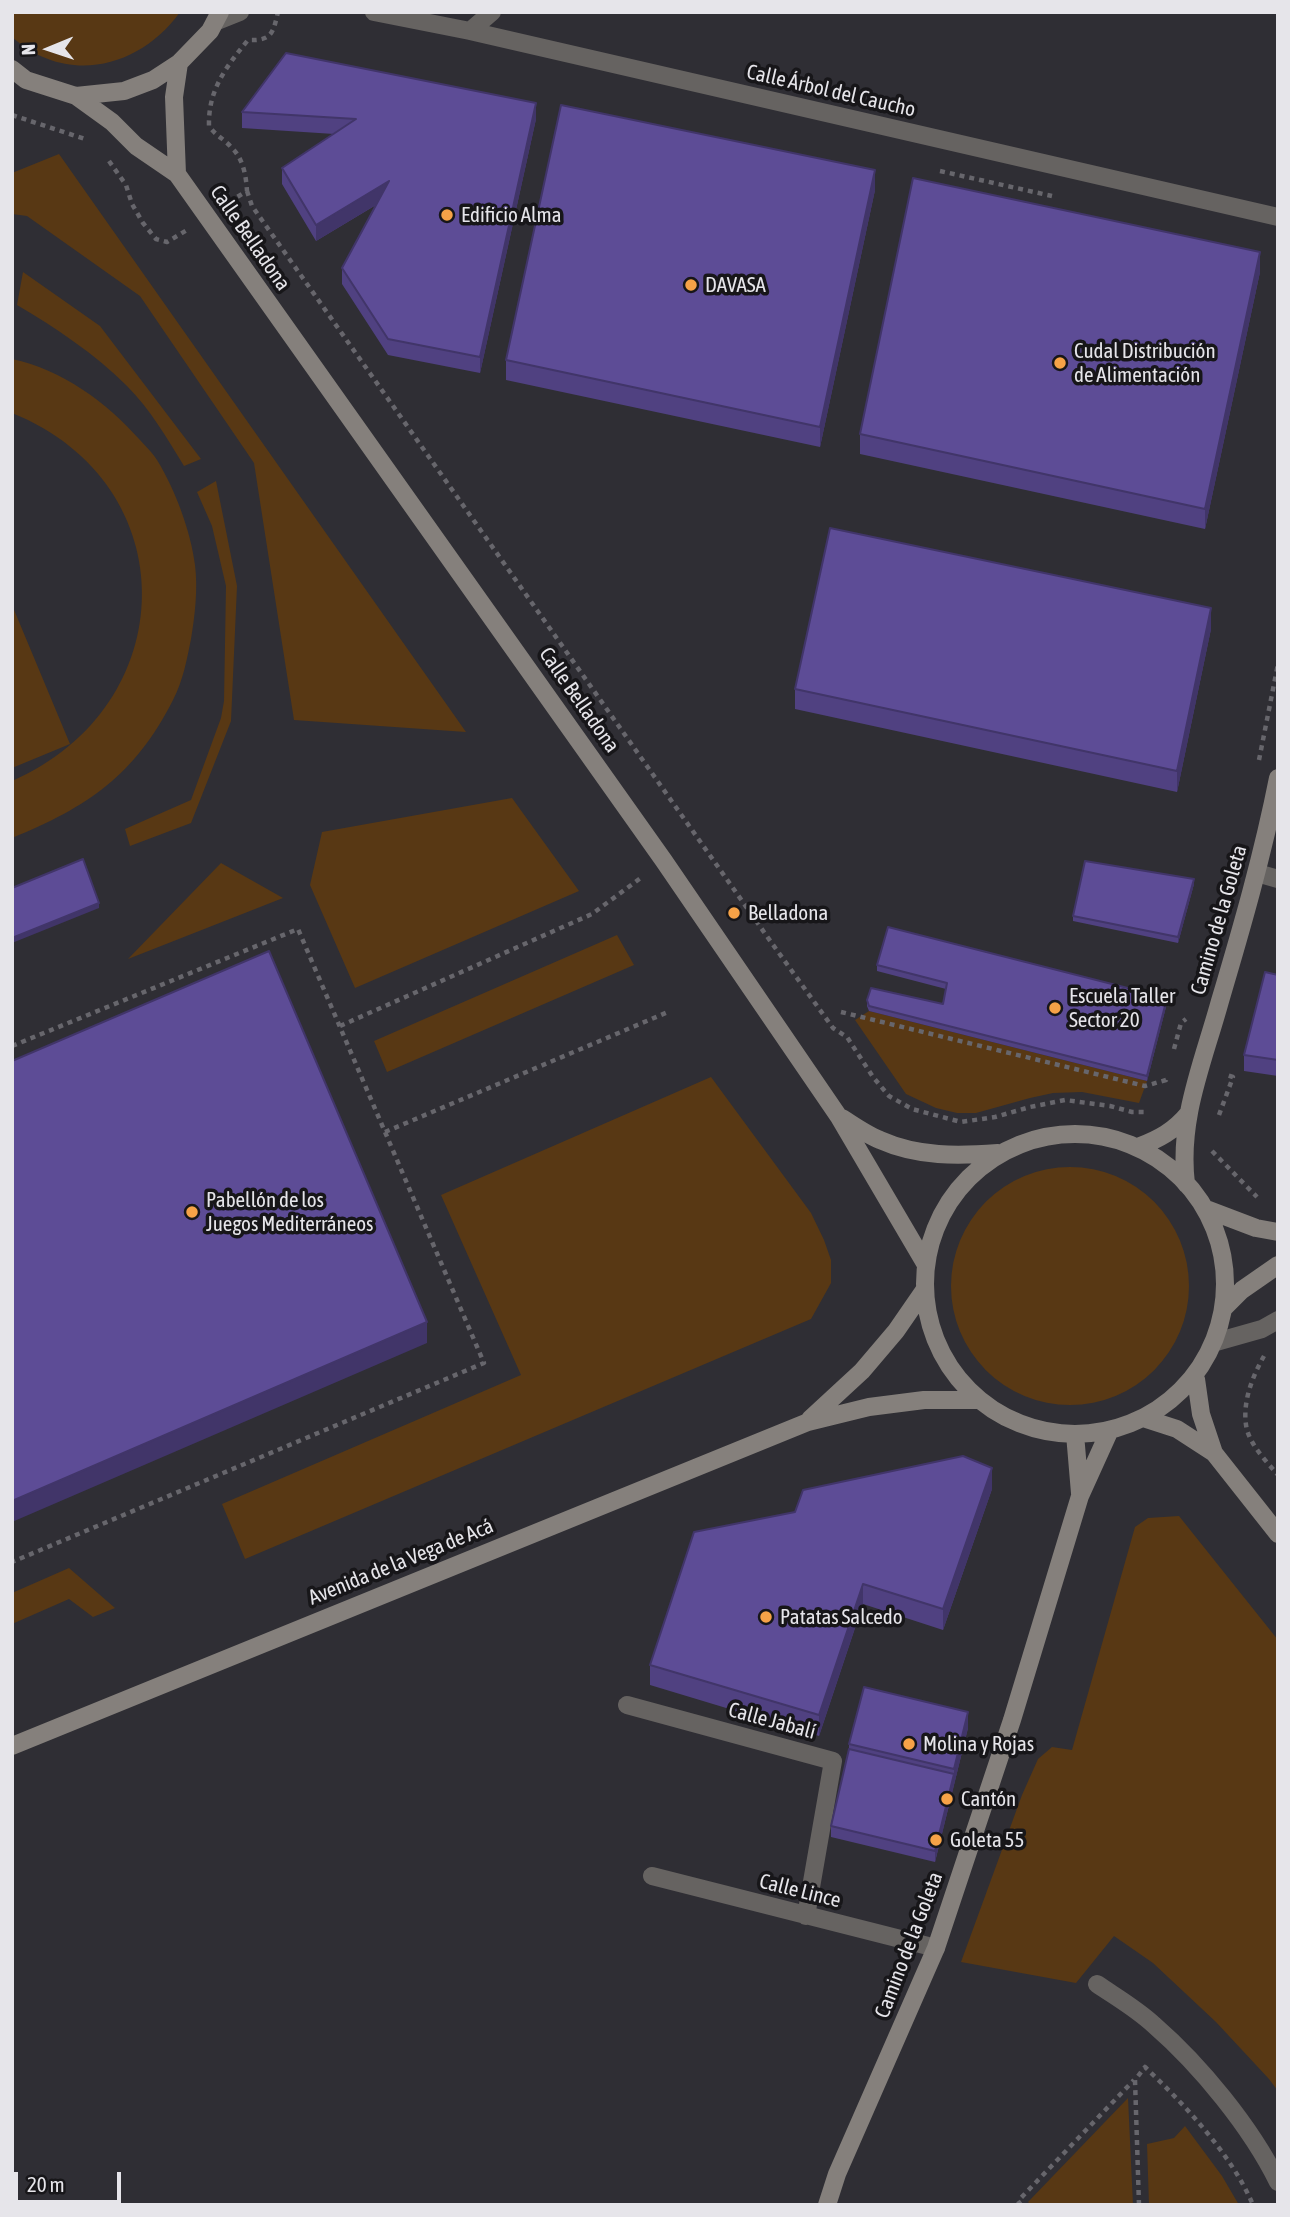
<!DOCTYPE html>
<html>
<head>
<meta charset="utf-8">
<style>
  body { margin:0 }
  #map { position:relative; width:1290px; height:2217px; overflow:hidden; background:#2f2e34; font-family:"Asap Condensed",sans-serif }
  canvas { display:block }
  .frame { position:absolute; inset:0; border:14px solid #e6e5ea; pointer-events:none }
  .north { position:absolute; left:14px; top:14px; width:70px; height:70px; -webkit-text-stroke:5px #171619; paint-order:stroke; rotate:268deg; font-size:19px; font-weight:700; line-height:28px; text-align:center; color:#e6e5ea }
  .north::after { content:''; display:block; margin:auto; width:24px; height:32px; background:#e6e5ea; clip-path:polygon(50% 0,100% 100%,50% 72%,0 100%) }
  .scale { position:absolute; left:14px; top:2172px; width:107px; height:32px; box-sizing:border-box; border:4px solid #e6e5ea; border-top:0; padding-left:9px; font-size:21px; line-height:24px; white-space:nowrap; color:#e6e5ea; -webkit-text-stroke:5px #171619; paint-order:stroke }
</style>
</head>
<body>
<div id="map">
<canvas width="1290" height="2217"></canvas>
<div class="frame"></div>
<div class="north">N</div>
<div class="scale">20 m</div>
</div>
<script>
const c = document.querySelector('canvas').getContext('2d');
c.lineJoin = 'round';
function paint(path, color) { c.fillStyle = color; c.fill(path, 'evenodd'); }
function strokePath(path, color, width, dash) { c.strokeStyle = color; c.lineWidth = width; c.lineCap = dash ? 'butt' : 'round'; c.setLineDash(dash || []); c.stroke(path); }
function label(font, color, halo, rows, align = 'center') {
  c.font = font + ' "Asap Condensed",sans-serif'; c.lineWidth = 7; c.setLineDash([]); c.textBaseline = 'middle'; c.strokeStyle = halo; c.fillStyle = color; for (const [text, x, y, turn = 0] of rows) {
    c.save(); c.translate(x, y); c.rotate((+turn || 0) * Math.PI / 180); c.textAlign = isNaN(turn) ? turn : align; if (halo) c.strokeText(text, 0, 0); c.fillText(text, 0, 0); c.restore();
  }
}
paint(new Path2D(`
  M12,12H180C140,68 67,86 12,37Z
  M59,154L466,732L294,720L254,463L140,296L27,216L12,214V173Z
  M23,272L100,326L201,459L184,466C167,438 150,409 127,386C95,354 56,328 17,305Z
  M12,359C63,370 106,402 140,440C146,447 153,453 157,460C175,489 191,532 195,565C198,589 195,615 191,639C187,659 183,681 173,700C135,775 88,807 12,838V781C183,707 188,484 12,413Z
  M216,481L237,586L231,721L191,823L130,846L125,829L191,800L221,718L224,701L226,586L212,526L197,492Z
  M12,605L70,744L12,768Z
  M512,798L579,891L355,988L310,885L322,832Z
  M221,863L283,898L128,959Z
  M617,935L634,965L387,1072L374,1041Z
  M869,1011L1147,1081L1139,1103L1082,1092L1053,1093L1030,1098L976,1113H957L936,1108L906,1094L855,1020Z
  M711,1077L811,1213L824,1240L831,1260V1283L811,1319L245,1559L222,1504L521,1375L441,1195Z
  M951 1286a119 119 0 1 1 238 0a119 119 0 1 1-238 0Z
  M1179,1516L1278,1640V2091L1269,2079L1216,2022L1153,1963L1114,1936L1076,1983L961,1962L1022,1795L1038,1759L1052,1747L1072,1750L1135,1527L1148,1518Z
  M69,1568L115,1608L93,1617L69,1599L12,1624V1593Z
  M1128,2098L1133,2205H1031L1028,2202Z
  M1185,2126L1222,2176L1239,2205H1149L1147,2144L1174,2138Z`), '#583814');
strokePath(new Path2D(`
  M12,115L85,139
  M109,161L126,185L132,204L143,223L156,239L167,242L187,230
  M940,171L1052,196
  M247,191L252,206L771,942L833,1028L847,1037L873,1077L889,1096L912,1109L961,1122L995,1117L1030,1107L1065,1100L1110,1106L1132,1112H1147
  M229,202L247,191C246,175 243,158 231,147C224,139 216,136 209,126C208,90 226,67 248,40C272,41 273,33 278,12
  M1259,760L1278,664
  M841,1012L1145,1086L1166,1080L1167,1077
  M340,1026L592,914L642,877
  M12,1046L298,929L484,1363L12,1562
  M1174,1049L1181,1023L1186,1019
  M1219,1115L1233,1077L1227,1075
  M385,1132L668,1012
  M1212,1151L1257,1197
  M1264,1356C1252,1377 1241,1405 1247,1430C1252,1447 1267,1462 1278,1475
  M1021,2205L1018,2201L1134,2080
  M1139,2205L1135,2080L1145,2067C1184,2104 1232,2155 1253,2205`), '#67666c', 4.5, [5, 5]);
strokePath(new Path2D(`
  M1216,1342L1262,1329L1278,1320`), '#666361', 18);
strokePath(new Path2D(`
  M374,12L470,31L1278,217
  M215,22L240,12
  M470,31L492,12
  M1257,873L1278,879
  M627,1705L833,1761L806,1916
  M652,1876L936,1948
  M1097,1984C1116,1997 1137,2009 1154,2025C1200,2065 1251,2127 1278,2182`), '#666361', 18);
strokePath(new Path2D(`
  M12,69L26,80L76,96L124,91L153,80L179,63L210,31L220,12
  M76,96L112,122L136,146L177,174L664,861L839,1117L926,1265
  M177,174L174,97L179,63
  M842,1118C854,1126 867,1135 880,1140C918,1157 958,1156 998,1153
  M925 1284a150 150 0 1 1 300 0a150 150 0 1 1-300 0Z
  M1138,1147C1159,1139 1174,1131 1188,1114
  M1186,1184C1178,1119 1203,1063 1220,1001C1242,927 1263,854 1278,778
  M1206,1209L1256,1228L1278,1232
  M1223,1309L1242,1290L1278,1265
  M1196,1379L1201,1414L1214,1453
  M1143,1418L1177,1429L1214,1453L1278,1534
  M810,1419L862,1371L896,1331L925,1289
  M1075,1434L1080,1493
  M12,1746L808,1422L869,1407L924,1400H978
  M827,2205L837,2174L936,1948L1012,1720L1080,1496L1109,1432`), '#85807c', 18);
paint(new Path2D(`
  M242,112L536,119L480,373L388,355L342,284V268L376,205L316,241L282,184V168L334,134L242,128Z
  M875,190L820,447L506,380V360Z
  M1260,272L1205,529L860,454V434Z
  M1211,629L1177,792L795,709V689Z
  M1194,884L1178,943L1073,921V916Z
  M877,965L1167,1003L1147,1081L869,1011L867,1006V1000L943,1004L946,989L877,971Z
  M1278,975V1076L1244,1071V1055Z
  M992,1489L943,1630L863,1604L819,1736L650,1685V1665Z
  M968,1728L935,1862L831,1837V1826L849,1749V1744Z`), '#504181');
paint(new Path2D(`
  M536,103V119L480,373V357Z
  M875,170V190L820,447V427Z
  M389,181V197L316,241V225Z
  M1260,252V272L1205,529V509Z
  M1211,608V629L1177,792V771Z
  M1194,879V884L1178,943V937Z
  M99,903V908L12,943V938Z
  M1167,998V1003L1147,1081V1076Z
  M427,1322V1343L12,1522V1501Z
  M992,1468V1489L943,1630V1609Z
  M863,1584V1604L819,1736V1715Z
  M968,1712V1728L954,1785V1769Z
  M954,1774V1785L935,1862V1851Z`), '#413569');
const building = new Path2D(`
  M286,53L536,103L480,357L388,339L342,268L389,181L316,225L282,168L356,119L242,112Z
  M561,105L875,170L820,427L506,360Z
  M913,178L1260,252L1205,509L860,434Z
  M830,528L1211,608L1177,771L795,689Z
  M83,859L99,903L12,938V888Z
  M1085,861L1194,879L1178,937L1073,916Z
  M888,927L1167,998L1147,1076L869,1006L867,1000L871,988L943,1004L947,983L877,965Z
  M269,951L427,1322L12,1501V1061Z
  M1265,972L1278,975V1060L1244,1055Z
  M963,1456L992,1468L943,1609L863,1584L819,1715L650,1665L694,1532L795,1512L803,1490Z
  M864,1687L968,1712L954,1769L849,1744Z
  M849,1749L954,1774L935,1851L831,1826Z`);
paint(building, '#5d4c96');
strokePath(building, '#413569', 2);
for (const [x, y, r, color] of [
  [447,215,7,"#f6a247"],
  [691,285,7,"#f6a247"],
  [1060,363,7,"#f6a247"],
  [734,913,7,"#f6a247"],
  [1055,1008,7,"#f6a247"],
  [192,1212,7,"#f6a247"],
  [766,1617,7,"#f6a247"],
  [909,1744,7,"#f6a247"],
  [947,1799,7,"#f6a247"],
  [936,1840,7,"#f6a247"]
]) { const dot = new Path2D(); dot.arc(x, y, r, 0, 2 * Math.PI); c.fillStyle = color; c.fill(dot); strokePath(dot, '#171619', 2.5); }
label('21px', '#e6e5ea', '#171619', [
  ["Calle Árbol del Caucho",831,91,13],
  ["Calle Belladona",250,238,55],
  ["Calle Belladona",579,700,55],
  ["Camino de la Goleta",1219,920,-74],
  ["Avenida de la Vega de Acá",401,1562,-22],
  ["Calle Jabalí",772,1721,15],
  ["Calle Lince",800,1891,14],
  ["Camino de la Goleta",909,1945,-69]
]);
label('21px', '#e6e5ea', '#171619', [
  ["Edificio Alma",461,215],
  ["DAVASA",705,285],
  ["Cudal Distribución",1074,351],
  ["de Alimentación",1074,375],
  ["Belladona",748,913],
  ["Escuela Taller",1069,996],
  ["Sector 20",1069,1020],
  ["Pabellón de los",206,1200],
  ["Juegos Mediterráneos",206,1224],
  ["Patatas Salcedo",780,1617],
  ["Molina y Rojas",923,1744],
  ["Cantón",961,1799],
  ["Goleta 55",950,1840]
], 'left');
</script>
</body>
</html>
